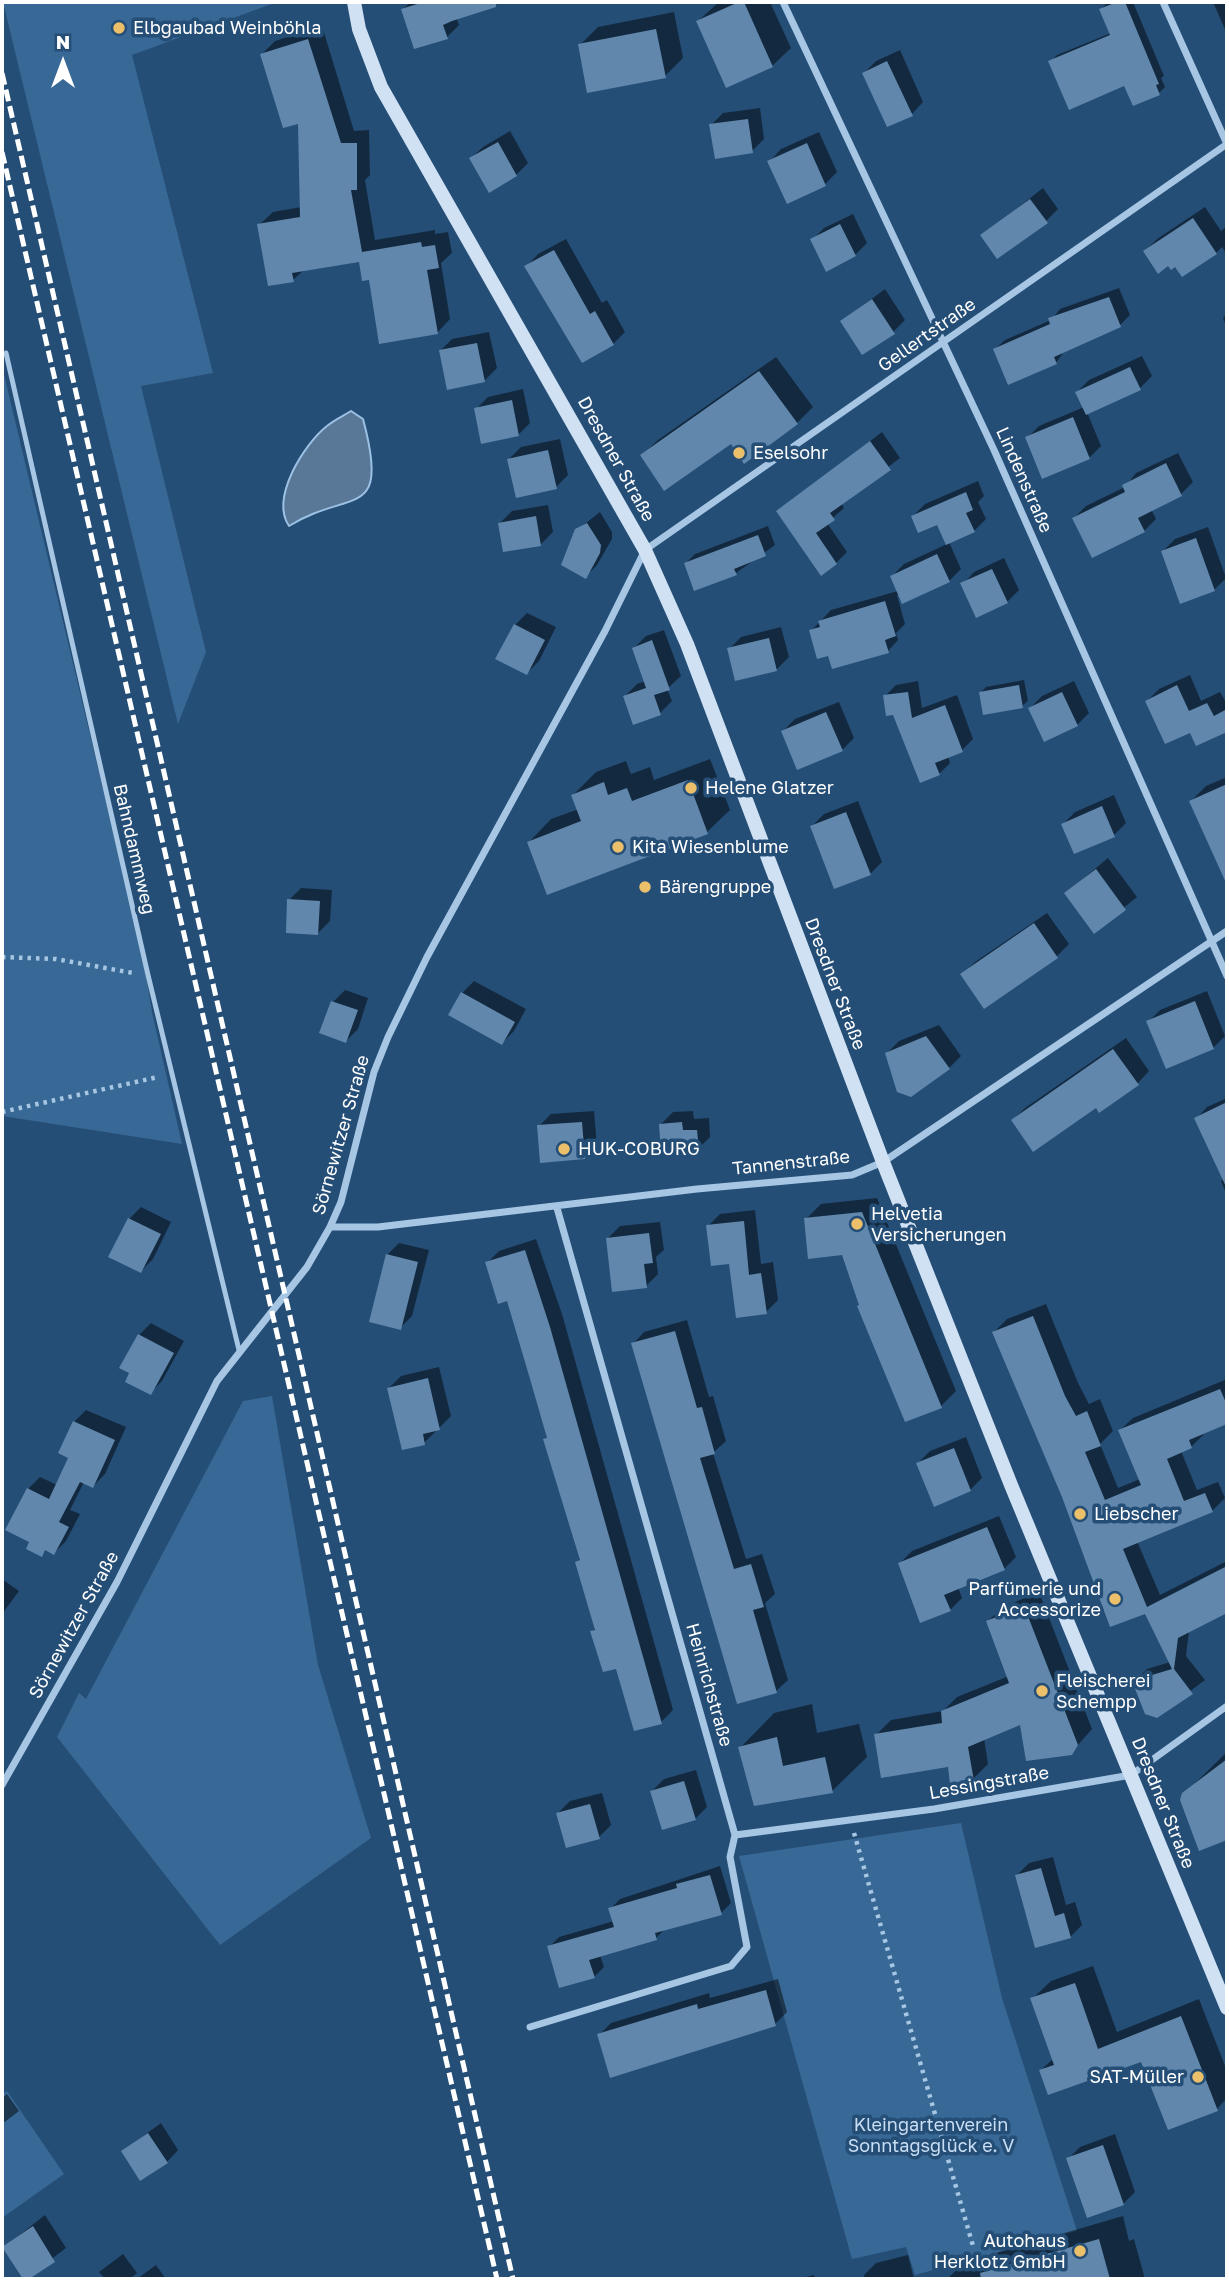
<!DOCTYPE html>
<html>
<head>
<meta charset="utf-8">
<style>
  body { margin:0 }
  #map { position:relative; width:1229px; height:2281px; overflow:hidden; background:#254e77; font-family:"Golos Text",sans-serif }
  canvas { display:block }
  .frame { position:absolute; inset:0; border:4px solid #fff; pointer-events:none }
  .north { position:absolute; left:28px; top:28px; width:70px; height:70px; -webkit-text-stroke:5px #254e77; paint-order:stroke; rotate:0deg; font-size:19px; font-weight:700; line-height:28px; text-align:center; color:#fff }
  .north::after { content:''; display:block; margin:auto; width:24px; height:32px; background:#fff; clip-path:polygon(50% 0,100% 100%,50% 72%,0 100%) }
</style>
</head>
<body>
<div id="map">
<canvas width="1229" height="2281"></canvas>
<div class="frame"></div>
<div class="north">N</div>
</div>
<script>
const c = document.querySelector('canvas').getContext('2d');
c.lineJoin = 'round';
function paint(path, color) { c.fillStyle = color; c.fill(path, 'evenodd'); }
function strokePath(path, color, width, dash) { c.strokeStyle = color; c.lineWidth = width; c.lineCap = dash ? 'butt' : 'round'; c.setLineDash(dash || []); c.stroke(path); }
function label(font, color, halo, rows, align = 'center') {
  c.font = font + ' "Golos Text",sans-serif'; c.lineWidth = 7; c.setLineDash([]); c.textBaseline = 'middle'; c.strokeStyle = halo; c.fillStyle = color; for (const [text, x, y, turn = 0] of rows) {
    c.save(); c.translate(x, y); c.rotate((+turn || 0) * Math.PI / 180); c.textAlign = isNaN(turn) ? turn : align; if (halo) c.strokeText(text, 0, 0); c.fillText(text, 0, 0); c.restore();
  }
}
paint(new Path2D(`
  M3,2H277L132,55L213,373L141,386L206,652L178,724Z
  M2,366L143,957L152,1012L182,1144L2,1116Z
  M272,1396L318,1665L371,1838L220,1945L57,1737L79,1693L86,1699L243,1401Z
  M961,1823L1002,1998L1077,2231L915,2275L906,2247L852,2259L739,1856Z
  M7,2091L64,2174L2,2218V2095Z`), '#386895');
const water = new Path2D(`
  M351,411L363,419C391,523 349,488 289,526C270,498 304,444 327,426C334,420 343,416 351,411Z`);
paint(water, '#597796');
strokePath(water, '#9bc1e4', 2);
paint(new Path2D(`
  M411,2H504L456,17L459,25L447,37L403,9Z
  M719,2H770L791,48L772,66L698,21Z
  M1133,2L1164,76L1161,78L1165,87L1159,93L1050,62L1057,55L1111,33L1101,9L1107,3Z
  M1213,2H1227V34Z
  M674,12L683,58L665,76L580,45L598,27Z
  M322,26L354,131L369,130L370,175L365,180L375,240L435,230V234L448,232L452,253L441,263L450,319L437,333L370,278L360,260L304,270L293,280L259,225L273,212L301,207L300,121L262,54L275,41Z
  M900,50L923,102L912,114L864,73L876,61Z
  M760,108L764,139L752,151L711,125L723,113Z
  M510,131L528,163L516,175L471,158L483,147Z
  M819,132L837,172L825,184L770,161L781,149Z
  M1043,188L1058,209L1046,221L983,235Z
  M1205,207L1221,231L1227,226V255L1222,247L1216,253L1176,264L1145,251L1157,239Z
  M853,214L867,243L855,255L812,240L824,228Z
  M566,239L602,303L607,300L625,332L613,344L527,266L538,254Z
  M1119,288L1130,315L1120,325L1065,350L1056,363L995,349L1005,340L1051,320L1060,309Z
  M885,289L905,320L893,332L842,321Z
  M1227,314V328L1223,318Z
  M489,332L497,368L485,380L440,351L452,339Z
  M1142,356L1152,376L1140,388L1087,412L1101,446L1089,458L1027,438L1039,426L1084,407L1077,392L1089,380Z
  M776,357L813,407L797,423L745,461L731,442L642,455L658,440Z
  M523,389L530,423L518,435L476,409L488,397Z
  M882,432L900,458L841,503L844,508L827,523L847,552L836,563L779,511Z
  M560,439L568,475L556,487L509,459L521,447Z
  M1178,453L1193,482L1181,494L1151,509L1156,519L1144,531L1074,518L1086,506L1125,487L1136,473Z
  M978,481L984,496L978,502L986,519L974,531L949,542L961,569L949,581L897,595L905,624L896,633L898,640L888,651L829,654L811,631L831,610L898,591L892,576L904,564L947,544L938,522L913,516L925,504Z
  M548,505L553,532L541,544L500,523L512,511Z
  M600,512L612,532V539L597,565L585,577L577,530Z
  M768,526L775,545L736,573L686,563L695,554Z
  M1208,527L1226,578L1214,590L1163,551L1175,539Z
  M1004,558L1019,590L1007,602L963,584L974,572Z
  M527,613L556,627L539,661L527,673L515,625Z
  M781,627L789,657L777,669L736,679L729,649L741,637Z
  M664,630L681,676L667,689L672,701L660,713L625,696L637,684L646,681L634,648L646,636Z
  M1190,675L1201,701L1220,692L1227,704V730L1197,744L1191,731L1147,701L1159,689Z
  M1024,680L1028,701L1022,706L981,692L986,687Z
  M918,681L922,708L957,695L973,739L962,750L948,756L950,763L939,774L885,696L896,685Z
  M1074,681L1089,713L1077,725L1030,708L1042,696Z
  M839,702L854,738L842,750L783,731L795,719Z
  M710,759L730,810L707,832L529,842L551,819L579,809L573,795L596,772L626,761L631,774L650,767L654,780Z
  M1227,777V867L1222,869L1191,801L1206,786Z
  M1114,795L1126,823L1114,835L1075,852L1063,824L1075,812Z
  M858,801L882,862L870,874L812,826L824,814Z
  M1108,858L1137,897L1095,931L1066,893Z
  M301,888L332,890L330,921L318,933L289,900Z
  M1047,913L1069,944L1057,956L985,1006L963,974L975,962Z
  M474,981L526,1009L514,1031L502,1043L462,993Z
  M345,990L368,998L358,1029L346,1041L333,1002Z
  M1207,991L1225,1036L1213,1048L1148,1022L1160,1010Z
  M939,1025L961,1056L949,1068L887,1053L899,1041Z
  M1126,1038L1149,1071L1138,1083L1096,1106L1013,1120L1025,1108Z
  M1227,1098V1195L1221,1181L1224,1178L1196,1119L1207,1107Z
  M594,1111L597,1146L584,1158L539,1126L551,1114Z
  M693,1111L694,1119L709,1118L710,1137L698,1149L661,1124L673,1112Z
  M877,1198L956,1391L941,1406L861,1305L843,1253L806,1219L821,1204Z
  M141,1207L171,1222L153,1259L141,1271L129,1219Z
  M755,1210L761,1264L773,1262L778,1300L766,1312L708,1226L720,1214Z
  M660,1222L664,1250L656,1257L658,1274L646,1286L608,1238L620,1226Z
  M536,1239L562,1314L673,1710L661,1722L592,1631L596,1628L577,1562L581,1558L508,1299L487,1263L499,1251Z
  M399,1243L429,1250L412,1316L400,1328L387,1255Z
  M1046,1304L1078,1383L1089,1404L1100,1399L1113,1431L1100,1444L1118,1488L1140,1479L1120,1430L1133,1418L1227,1379V1422L1202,1433L1204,1434L1192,1446L1181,1451L1197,1490L1218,1482L1225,1498L1212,1511L1137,1541L1160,1595L1227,1561V1611L1189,1631L1186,1656L1205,1680L1157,1716L1134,1682L1147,1669L1170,1662L1146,1611L1064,1496L994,1332L1007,1319Z
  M687,1320L709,1397L713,1396L726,1441L713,1453L746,1559L762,1554L775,1594L765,1603L788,1680L776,1691L633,1344L644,1332Z
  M151,1323L184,1341L162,1381L150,1393L139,1335Z
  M439,1367L451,1416L424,1443L389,1388L401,1376Z
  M86,1410L126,1427L105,1474L93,1486L84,1482L70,1510L80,1514L66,1541L54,1553L46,1549L41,1554L31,1541L28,1489L40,1477L57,1485L70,1457L74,1422Z
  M966,1437L982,1478L970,1490L918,1463L930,1451Z
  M999,1516L1016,1557L1004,1569L958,1587L962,1598L950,1610L900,1563L912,1551Z
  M2,1579L19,1591L2,1614Z
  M1039,1592L1092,1729L1071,1753L1021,1723L984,1738L988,1764L973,1779L876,1735L891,1720L943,1711L957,1697L1009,1676L988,1621L1003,1607Z
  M812,1704L817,1733L859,1724L867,1757L832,1791L740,1748L774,1713Z
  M1227,1752V1838L1200,1849L1184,1794Z
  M696,1770L707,1807L695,1819L652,1791L664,1779Z
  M602,1793L611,1825L599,1837L558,1813L570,1801Z
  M1053,1857L1066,1905L1075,1902L1082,1925L1070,1937L1017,1875L1029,1863Z
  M720,1866L731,1903L721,1913L666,1928L656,1938L600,1955L604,1967L594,1977L549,1947L559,1937L614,1921L610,1909L620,1899Z
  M1093,1966L1117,2032L1199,1999L1227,2071V2098L1217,2109L1142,2059L1041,2070L1054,2058L1032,1999L1051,1981Z
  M778,1979L787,2012L775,2024L599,2035L611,2023L709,1993L710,1998Z
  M7,2094L19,2111L2,2124V2098Z
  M161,2123L178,2150L167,2162L123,2151Z
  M1115,2134L1135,2192L1123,2204L1068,2159L1080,2147Z
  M45,2215L66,2248L25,2279L3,2248Z
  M1123,2216L1129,2241L1134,2239L1145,2279H947L965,2262Z
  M123,2254L137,2273L130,2279H105L99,2272Z
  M908,2255L914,2279H865L864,2275L876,2263Z
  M156,2265L166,2279H137Z
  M814,2275L815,2279H798Z`), '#0007');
paint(new Path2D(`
  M424,2H496V7L452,21L443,25L448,39L414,49L401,9Z
  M739,2H744L773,67L726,88L696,21Z
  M1117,2H1125L1159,84L1156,85L1160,95L1133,106L1124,86L1069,110L1048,61L1110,35L1099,9Z
  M656,29L666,78L587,93L578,44Z
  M308,39L341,143H357V190H351L362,252L421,242L422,247L435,245L439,268L427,270L438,334L379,344L369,280L362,281L359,262L292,273L294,282L268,286L257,224L300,217L298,124L283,128L260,54Z
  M887,61L913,116L887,127L862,73Z
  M748,119L753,153L715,159L709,124Z
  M498,142L517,176L489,193L469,158Z
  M807,143L826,186L787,204L767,161Z
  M1030,199L1048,223L997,259L980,235Z
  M1193,218L1217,254L1182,277L1175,267L1171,270L1168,266L1158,274L1143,251Z
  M840,224L856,256L826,272L810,239Z
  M554,250L590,314L595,311L614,345L582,363L524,266Z
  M1109,297L1121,327L1054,357L1057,364L1008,385L993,349L1050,324L1048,318Z
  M872,299L895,334L862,355L840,321Z
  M477,343L485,382L447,390L439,350Z
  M1130,367L1141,390L1086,415L1075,392Z
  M759,371L798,424L744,464L731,444L664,491L640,455Z
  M512,400L519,436L481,444L474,408Z
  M1073,417L1090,459L1042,479L1025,437Z
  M870,441L891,470L830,513L835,520L816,533L837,564L821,576L776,511Z
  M548,450L557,489L516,498L507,459Z
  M1166,463L1182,496L1138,518L1145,532L1092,558L1072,518L1125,492L1122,485Z
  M966,492L973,510L966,513L975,532L946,545L937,525L918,533L911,516Z
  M536,516L541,546L503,552L498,523Z
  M587,523L601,545L600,553L586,579L561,565L575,529Z
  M758,535L766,556L734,569L737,575L694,591L684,563Z
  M1196,538L1215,591L1180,604L1161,551Z
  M937,554L950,582L902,604L890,576Z
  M992,569L1008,603L976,618L960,583Z
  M885,601L896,636L885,640L889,653L832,669L828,656L817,659L809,630L820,627L818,621Z
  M514,624L545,640L527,675L495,659Z
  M769,638L777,671L735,681L727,648Z
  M652,640L670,690L654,695L661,715L633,725L623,696L646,688L632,648Z
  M1019,685L1023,708L983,715L979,692Z
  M1177,685L1189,711L1207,703L1214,716L1227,709V732L1196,746L1190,733L1165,744L1145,701Z
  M908,692L912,718L945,705L963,752L935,763L940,775L920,783L893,715L886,716L883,695Z
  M1062,692L1078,726L1044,742L1028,708Z
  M826,712L843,751L797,770L781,731Z
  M688,780L708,834L547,895L527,842L581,821L571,795L604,782L608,795L627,788L632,801Z
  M1227,784V885L1189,801Z
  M1102,806L1115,837L1074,854L1061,824Z
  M846,812L871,875L834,889L810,826Z
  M1096,869L1126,910L1094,934L1064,893Z
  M287,899L320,901L318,935L286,933Z
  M1034,923L1058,958L984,1009L960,974Z
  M461,992L515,1022L502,1045L448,1015Z
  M331,1001L358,1010L346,1043L319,1033Z
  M1195,1001L1214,1049L1166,1069L1146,1021Z
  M926,1036L950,1069L911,1097L897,1092L885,1053Z
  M1113,1049L1139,1085L1099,1113L1096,1108L1033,1152L1011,1120Z
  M1227,1102V1189L1194,1118Z
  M582,1122L585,1159L540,1163L537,1125Z
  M682,1122L683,1130H697L699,1150L661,1153L659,1124Z
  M862,1212L942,1408L905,1422L857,1306L859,1305L842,1255L808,1259L804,1218Z
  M128,1218L161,1234L141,1273L108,1257Z
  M744,1221L749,1275L761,1273L767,1314L736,1318L729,1264L711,1266L706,1225Z
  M649,1233L653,1263L644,1264L647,1288L612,1292L606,1238Z
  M525,1250L550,1327L662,1724L634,1731L616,1669L603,1672L590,1631L595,1630L575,1562L580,1560L543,1439L547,1438L530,1379L507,1301L498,1304L485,1262Z
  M386,1254L418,1262L401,1330L369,1322Z
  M1033,1316L1065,1396L1076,1416L1087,1411L1101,1446L1085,1452L1105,1500L1141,1485L1118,1430L1220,1389L1227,1405V1424L1189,1440L1192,1448L1167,1459L1184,1501L1205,1493L1213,1512L1123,1549L1147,1607L1227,1566V1613L1178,1638L1174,1669L1193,1694L1157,1718L1145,1714L1132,1681L1172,1669L1145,1614L1110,1627L1062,1497L992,1332Z
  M675,1331L697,1408L702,1407L715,1454L700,1458L734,1569L751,1564L764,1607L753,1610L777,1693L737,1704L631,1343Z
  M138,1334L174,1353L151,1395L125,1382L129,1373L119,1368Z
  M428,1378L440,1430L423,1434L425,1445L402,1450L387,1388Z
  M73,1421L115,1440L93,1488L80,1482L59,1522L69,1527L54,1555L45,1550L42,1557L26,1549L29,1542L5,1530L27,1488L49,1499L68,1458L58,1453Z
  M954,1448L971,1491L934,1507L916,1463Z
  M987,1527L1005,1570L944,1595L951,1611L920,1623L898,1563Z
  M1024,1606L1078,1745L1072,1755L1026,1761L1020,1725L968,1747L974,1781L950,1784L948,1767L881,1778L874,1734L942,1723L941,1711L1009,1683L986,1621Z
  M777,1737L783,1766L825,1757L833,1793L754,1806L738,1747Z
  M1227,1759V1840L1199,1851L1180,1800L1182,1793Z
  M684,1781L696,1820L662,1830L650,1791Z
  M590,1804L600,1839L566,1848L556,1813Z
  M1041,1868L1055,1916L1064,1913L1071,1938L1035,1948L1015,1875Z
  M710,1875L722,1915L655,1933L657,1940L589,1960L595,1978L559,1988L547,1946L614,1927L608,1908L677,1888L676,1884Z
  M1075,1983L1098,2049L1181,2016L1218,2111L1168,2130L1141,2062L1048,2095L1039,2070L1054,2065L1030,1998Z
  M766,1990L776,2026L610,2078L597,2034L697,2004L698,2009Z
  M148,2133L168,2163L140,2181L121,2151Z
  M1103,2145L1124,2205L1087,2218L1066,2158Z
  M33,2226L55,2262L29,2279H23L2,2247Z
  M1099,2239L1110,2279H981L980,2273Z`), '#6188ac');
strokePath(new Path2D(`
  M2,957L56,959L133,973
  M2,1112L158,1077
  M854,1833L973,2246`), '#a6c6e3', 4.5, [3.5, 5]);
strokePath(new Path2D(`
  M6,353L148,975L239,1350`), '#a6c6e3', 5);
strokePath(new Path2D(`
  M783,2L994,450L1227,976
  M330,1227H378L697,1189L852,1175L883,1162L1227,931
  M2,1785L117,1582L217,1381L307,1267L330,1227L341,1202L374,1072L388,1037L427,957L605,631L645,550L1227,144L1163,2
  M735,1835L934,1809L1131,1775L1227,1706
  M530,2027L731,1966L747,1947L730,1857L735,1835L557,1208`), '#a6c6e3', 7);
strokePath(new Path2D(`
  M354,2L359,29L381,87L645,550L687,644L883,1162L1011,1485L1227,2008`), '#cfe1f3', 14);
strokePath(new Path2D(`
  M2,73L513,2279
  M2,152L497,2279`), '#fff', 5, [12, 5]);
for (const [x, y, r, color] of [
  [119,28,7,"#ecbf6b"],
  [739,453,7,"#ecbf6b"],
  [691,788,7,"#ecbf6b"],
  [618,847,7,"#ecbf6b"],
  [645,887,7,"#ecbf6b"],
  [564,1149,7,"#ecbf6b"],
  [857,1224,7,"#ecbf6b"],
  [1080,1514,7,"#ecbf6b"],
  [1115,1599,7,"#ecbf6b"],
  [1042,1691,7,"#ecbf6b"],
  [1198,2077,7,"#ecbf6b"],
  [1080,2251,7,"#ecbf6b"]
]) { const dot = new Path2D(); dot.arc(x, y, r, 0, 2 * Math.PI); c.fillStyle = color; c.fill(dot); strokePath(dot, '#254e77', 2.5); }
label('18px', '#fff', '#254e77', [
  ["Elbgaubad Weinböhla",133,28],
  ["Eselsohr",753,453],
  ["Helene Glatzer",705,788],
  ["Kita Wiesenblume",632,847],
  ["Bärengruppe",659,887],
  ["HUK-COBURG",578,1149],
  ["Helvetia",871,1214],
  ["Versicherungen",871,1235],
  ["Liebscher",1094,1514],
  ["Parfümerie und",1101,1589,"right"],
  ["Accessorize",1101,1610,"right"],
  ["Fleischerei",1056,1681],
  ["Schempp",1056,1702],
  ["SAT-Müller",1184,2077,"right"],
  ["Autohaus",1066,2241,"right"],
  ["Herklotz GmbH",1066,2262,"right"]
], 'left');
label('18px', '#fff', '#254e77', [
  ["Gellertstraße",927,335,-35],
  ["Dresdner Straße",616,459,61],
  ["Lindenstraße",1024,480,66],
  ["Bahndammweg",134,849,77],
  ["Dresdner Straße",835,984,69],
  ["Sörnewitzer Straße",341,1135,-74],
  ["Tannenstraße",791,1163,-6],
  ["Sörnewitzer Straße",74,1625,-61],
  ["Heinrichstraße",709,1685,74],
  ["Lessingstraße",989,1783,-10],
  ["Dresdner Straße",1163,1803,68]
]);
label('18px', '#c9def3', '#254e77', [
  ["Kleingartenverein",931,2125],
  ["Sonntagsglück e. V",931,2146]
]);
</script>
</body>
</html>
